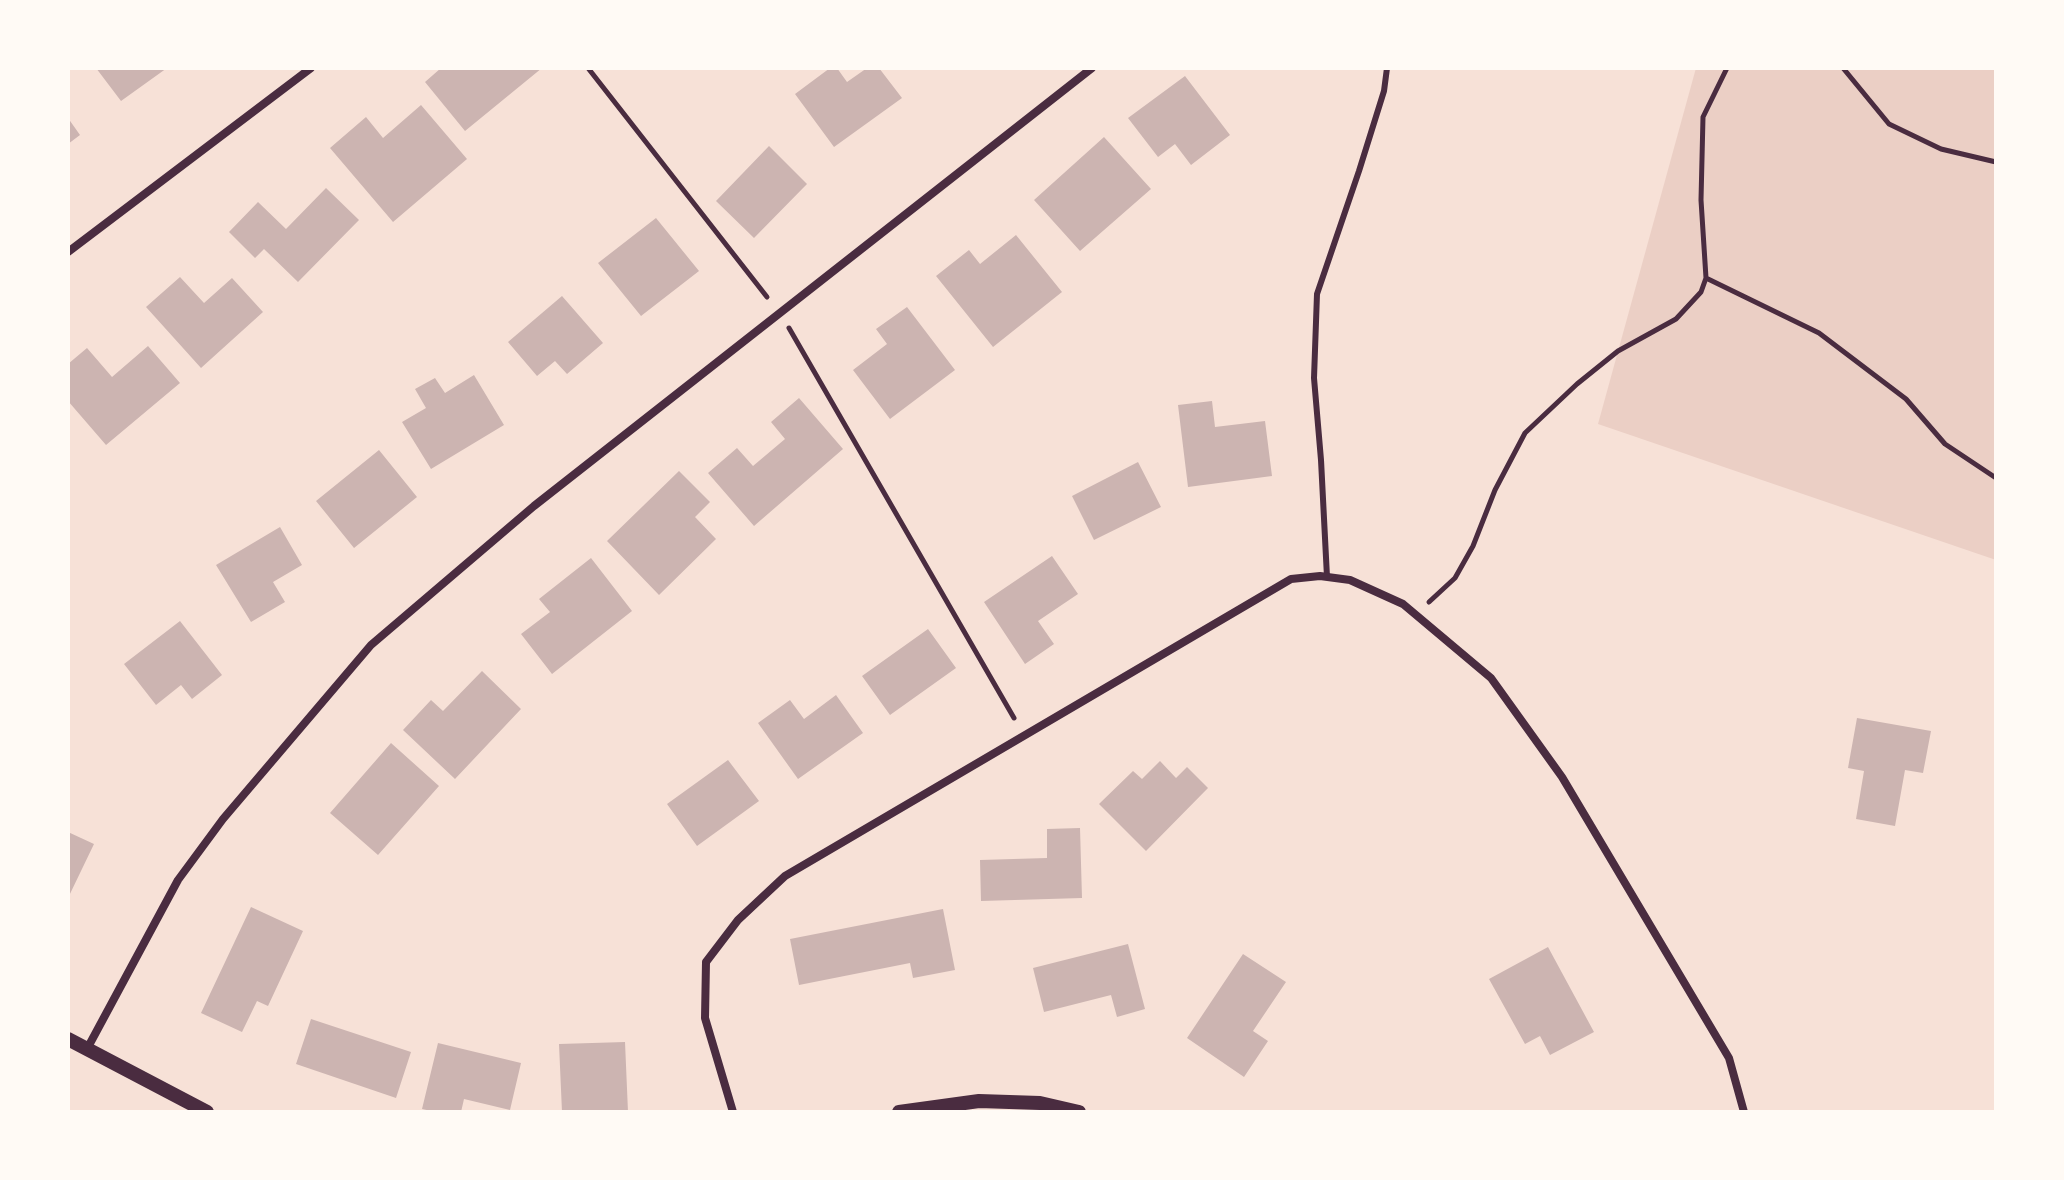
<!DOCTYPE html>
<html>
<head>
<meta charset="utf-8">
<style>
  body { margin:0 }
  #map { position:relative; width:2064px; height:1180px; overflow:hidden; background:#f7e1d7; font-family:"Playfair Display",serif }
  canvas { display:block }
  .frame { position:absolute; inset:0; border:70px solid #fffaf5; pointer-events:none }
</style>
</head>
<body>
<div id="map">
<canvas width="2064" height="1180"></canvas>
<div class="frame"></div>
</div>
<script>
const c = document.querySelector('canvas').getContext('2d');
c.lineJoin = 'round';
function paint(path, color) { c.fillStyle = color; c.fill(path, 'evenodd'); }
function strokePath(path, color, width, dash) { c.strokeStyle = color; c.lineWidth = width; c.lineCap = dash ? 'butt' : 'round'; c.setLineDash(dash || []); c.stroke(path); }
paint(new Path2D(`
  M1696,68H1996V560L1598,424Z`), '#ebcfc5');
paint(new Path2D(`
  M96,68H167L121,101Z
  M441,68H542L465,131L425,82Z
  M830,68H837L847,82L867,68H879L902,98L834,147L795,94Z
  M1185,76L1230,135L1191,165L1175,144L1158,157L1128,118Z
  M421,105L467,159L393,222L330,148L366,117L383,138Z
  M68,118L80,135L68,144Z
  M1104,137L1151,189L1080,251L1034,200Z
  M769,146L807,184L754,238L716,201Z
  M326,188L359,220L298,282L264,249L255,258L229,232L258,202L286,229Z
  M656,218L699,271L641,316L598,263Z
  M1016,235L1062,292L993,347L936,276L969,250L980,264Z
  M180,277L204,303L232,278L263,312L201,368L146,307Z
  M562,296L603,343L567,374L555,361L537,376L508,342Z
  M907,307L955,370L890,419L853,370L887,344L876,329Z
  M148,346L180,383L106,445L68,401V364L87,348L112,377Z
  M474,375L504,425L431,469L402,422L426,408L415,389L435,378L445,393Z
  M799,398L843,449L754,526L708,473L737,448L753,466L785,439L771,422Z
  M1212,401L1215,427L1265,421L1272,476L1188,487L1178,405Z
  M379,450L417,497L354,548L316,501Z
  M1138,462L1161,507L1094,540L1072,496Z
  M679,471L710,502L695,517L716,539L659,595L607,541Z
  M280,527L302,565L273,582L285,602L251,622L216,565Z
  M1052,556L1078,594L1038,621L1054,644L1025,664L984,602Z
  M591,558L632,611L552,674L521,634L550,612L539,599Z
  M180,621L222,675L192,699L181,685L156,705L124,664Z
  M928,629L956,668L890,715L862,676Z
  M482,671L521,709L455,779L403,730L431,700L443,711Z
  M836,695L863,733L798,779L758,723L790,700L804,719Z
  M1857,718L1931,731L1923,773L1905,770L1895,826L1856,819L1864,771L1848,768Z
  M391,743L439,786L378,855L330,813Z
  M728,760L759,801L697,846L667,804Z
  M1160,761L1176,778L1187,767L1208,788L1146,851L1099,804L1133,771L1142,779Z
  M1080,828L1082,898L981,901L980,860L1047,858V829Z
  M68,832L94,844L68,898Z
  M251,907L303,931L268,1006L257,1001L242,1032L201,1013Z
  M943,909L955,970L913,978L910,963L799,985L790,939Z
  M1128,944L1145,1009L1117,1017L1111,995L1044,1012L1033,968Z
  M1548,947L1594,1032L1550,1055L1540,1036L1525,1044L1489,979Z
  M1243,954L1286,982L1253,1031L1268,1041L1244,1077L1187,1038Z
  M311,1019L411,1052L396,1098L296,1064Z
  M625,1042L628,1112H562L559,1044Z
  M438,1043L521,1063L510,1110L464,1099L461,1112H436L422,1109Z`), '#ccb4b1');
strokePath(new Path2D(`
  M588,68L767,297
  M1727,68L1703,117L1701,200L1706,278L1819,333L1906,399L1945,444L1996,478
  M1843,68L1889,124L1941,149L1996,162
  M789,328L1014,718
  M1429,602L1455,578L1473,546L1495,490L1525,433L1577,384L1618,351L1676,319L1701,292L1706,278`), '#4a2c40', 5);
strokePath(new Path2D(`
  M1327,577L1321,460L1314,378L1317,294L1359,171L1384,91L1387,68`), '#4a2c40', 6);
strokePath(new Path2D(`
  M68,252L311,68
  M87,1049L178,880L223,819L371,645L534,506L1092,68
  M733,1112L705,1018L706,962L738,920L785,876L1291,579L1320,576L1350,580L1403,604L1491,678L1562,777L1729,1058L1744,1112`), '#4a2c40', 8);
strokePath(new Path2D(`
  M68,1039L207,1112
  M899,1112L979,1101L1040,1103L1079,1112`), '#4a2c40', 14);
</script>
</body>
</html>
